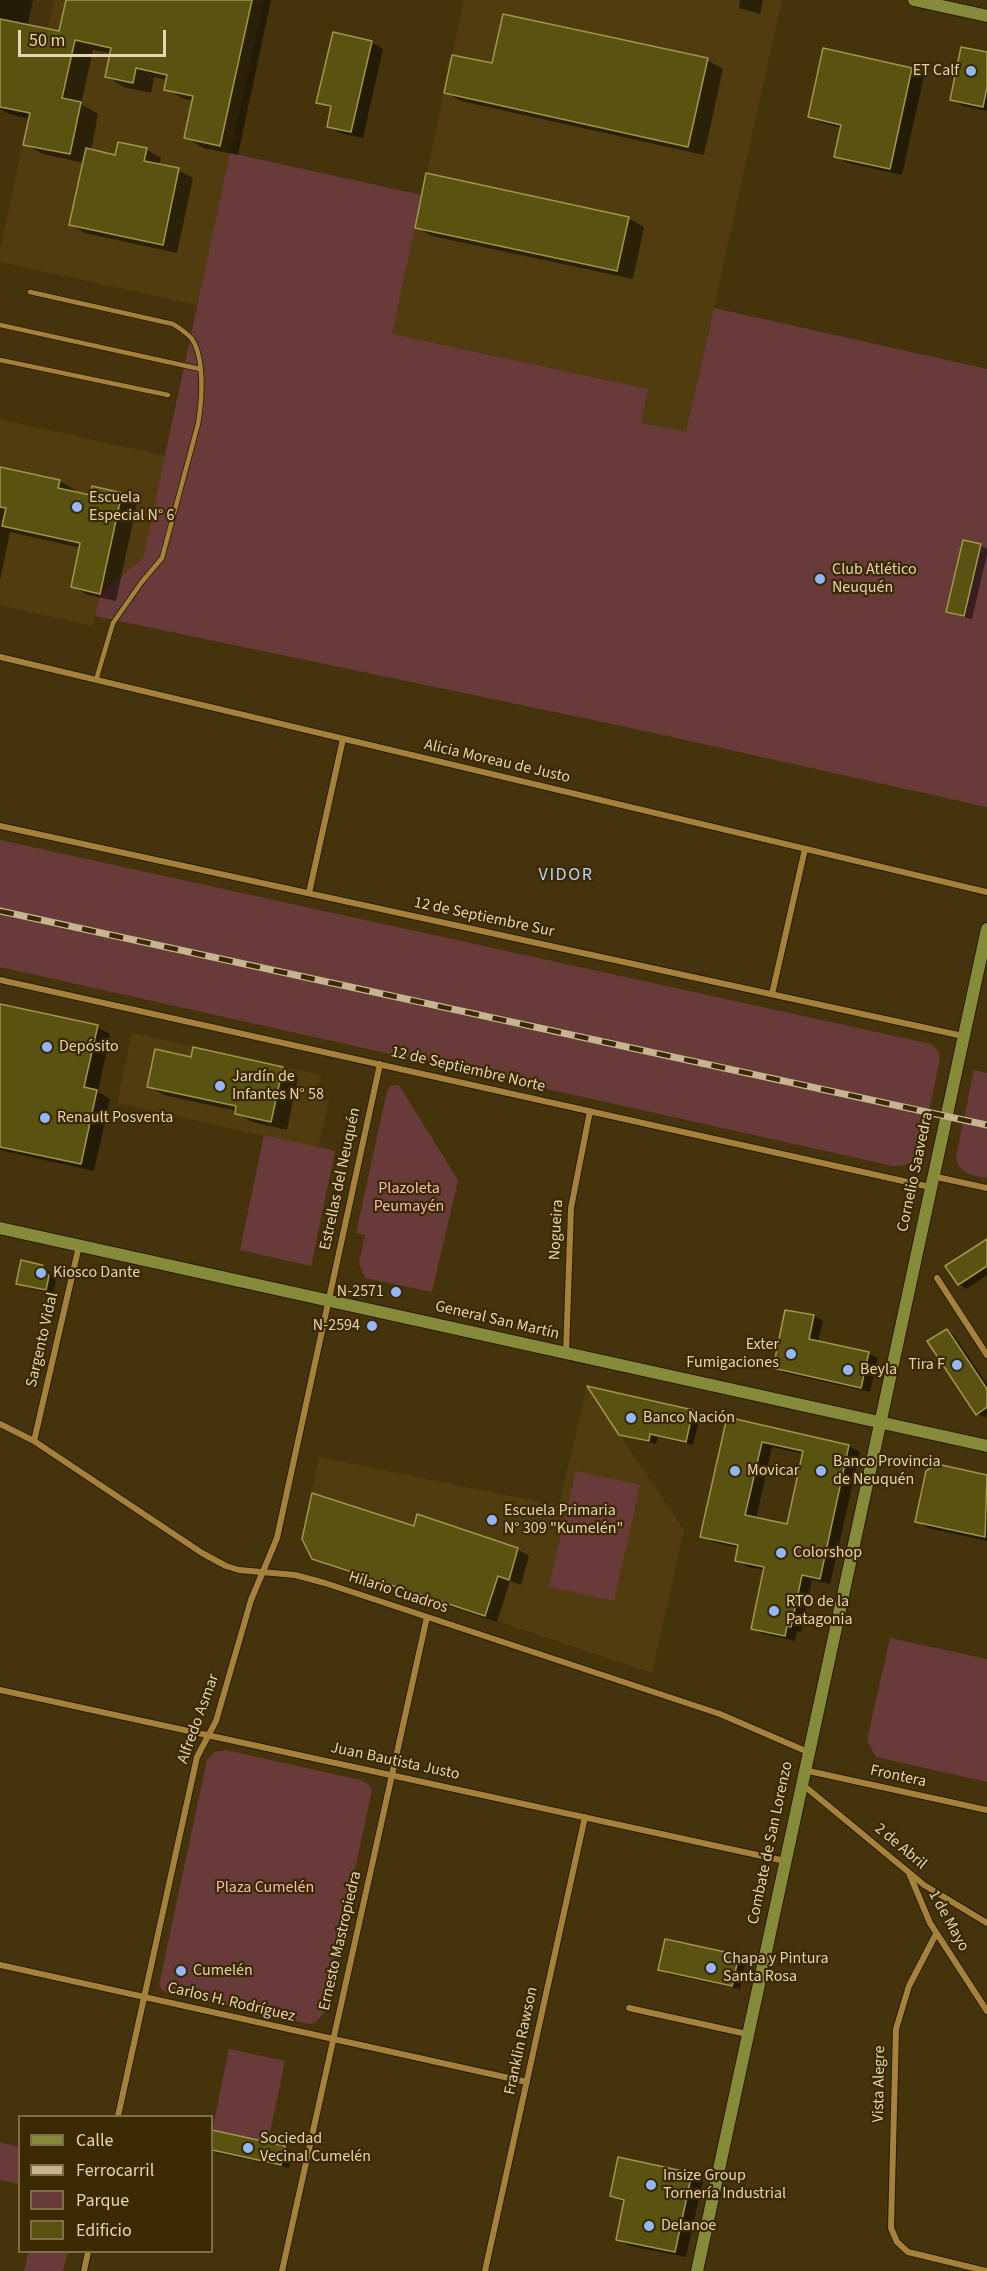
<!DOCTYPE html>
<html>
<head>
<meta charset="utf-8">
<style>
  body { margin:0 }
  #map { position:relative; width:987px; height:2271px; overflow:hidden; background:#45330c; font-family:"Source Sans 3",sans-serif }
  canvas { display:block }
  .legend { position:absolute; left:18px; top:2115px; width:195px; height:138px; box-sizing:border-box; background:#3b2901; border:2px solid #7f6d47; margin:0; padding:8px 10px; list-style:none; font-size:18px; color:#e6d3b1 }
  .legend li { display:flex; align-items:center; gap:12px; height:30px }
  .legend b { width:30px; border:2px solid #7f6d47 }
  .scale { position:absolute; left:18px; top:30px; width:148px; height:27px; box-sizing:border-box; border:3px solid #e6d3b1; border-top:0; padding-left:8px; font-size:18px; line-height:21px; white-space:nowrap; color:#e6d3b1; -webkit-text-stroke:4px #3b2901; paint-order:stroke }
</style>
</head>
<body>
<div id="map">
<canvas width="987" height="2271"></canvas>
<ul class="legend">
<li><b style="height:8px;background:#868b3a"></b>Calle</li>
<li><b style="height:8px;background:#c7b491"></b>Ferrocarril</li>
<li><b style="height:16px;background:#683b3a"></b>Parque</li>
<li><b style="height:16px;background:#595210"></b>Edificio</li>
</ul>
<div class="scale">50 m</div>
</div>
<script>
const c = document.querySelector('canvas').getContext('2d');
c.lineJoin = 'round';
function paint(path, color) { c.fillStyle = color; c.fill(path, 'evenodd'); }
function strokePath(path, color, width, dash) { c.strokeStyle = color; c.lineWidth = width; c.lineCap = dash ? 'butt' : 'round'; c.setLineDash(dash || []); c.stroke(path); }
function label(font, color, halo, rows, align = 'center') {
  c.font = font + ' "Source Sans 3",sans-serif'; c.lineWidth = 4.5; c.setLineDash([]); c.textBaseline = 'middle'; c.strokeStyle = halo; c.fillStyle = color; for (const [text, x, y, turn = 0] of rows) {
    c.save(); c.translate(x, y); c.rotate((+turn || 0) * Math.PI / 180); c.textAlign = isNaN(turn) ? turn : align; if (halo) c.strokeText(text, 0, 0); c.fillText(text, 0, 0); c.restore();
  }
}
paint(new Path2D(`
  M54,0H264L197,305L0,262V250Z
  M464,0H782L686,433L641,423L648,389L392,334Z
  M0,419L165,456L143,558L100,594L92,626L0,605Z
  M132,1033L321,1075L316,1096L329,1100L318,1148L117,1103Z
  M587,1386L684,1530L652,1673L312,1559L302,1539L319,1457L559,1506Z`), '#513c0f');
paint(new Path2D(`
  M230,153L422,195L392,334L648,389L641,423L686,432L714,308L987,369V807L622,726L95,616L100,594L143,558Z
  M0,840L931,1044L939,1052L940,1058L921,1149C917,1163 907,1166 893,1166L0,967Z
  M974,1070L987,1073V1178C972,1175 959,1174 956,1157Z
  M396,1085H399L458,1180L432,1292L365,1278L359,1264L365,1235L356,1233L387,1091L390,1086Z
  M264,1135L335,1151L311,1266L240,1250Z
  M576,1471L640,1485L614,1601L549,1587Z
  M890,1638L987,1659V1782L876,1757L867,1740Z
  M226,1750L360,1780L368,1784L372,1790L324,2013L315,2023L309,2024L167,1993L162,1990L159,1985L207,1760L214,1752Z
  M229,2049L285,2061L268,2142L212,2131Z
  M0,2142L19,2147V2184L0,2180Z
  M28,2252H68L63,2271H24Z`), '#683b3a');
paint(new Path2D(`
  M0,0H33L27,26L61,33L68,0H271L238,155L203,148L186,137L193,101L184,99L166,89L168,80L154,77L151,93L124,87L106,76L111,53L93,50L81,104L98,114L91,151L116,157L119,144L147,150L161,158L159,166L178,170L193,178L177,253L85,233L71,225L84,163L43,154L25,144L30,119L9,114L0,109Z
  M740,0H763L760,14L739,8Z
  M371,42L383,49L363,138L340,133L328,126L332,109L318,102Z
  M825,50L912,69L924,76L902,175L848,163L836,156L842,128L822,123L810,117Z
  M987,54V111L963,106L951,99Z
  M707,60L723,69L704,155L461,101L445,92L493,65Z
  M628,218L644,227L633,279L432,236L416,227Z
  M0,468L60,481L75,490V493L91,497L93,488L122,494L137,503L116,601L88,595L72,586L81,548L10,532L0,580Z
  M980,545L987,549V554L972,619L955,615L947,611Z
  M0,1006L97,1027L110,1034L98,1092L110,1099L94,1171L0,1150Z
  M192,1059L282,1068L298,1077L287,1130L252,1122L236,1113L237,1111L164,1095L148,1086Z
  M987,1241V1275L966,1289L959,1284Z
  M41,1266L49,1271L56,1282L53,1294L25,1287L17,1283Z
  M814,1316L823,1321L818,1342L868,1353L878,1358L870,1392L784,1373L774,1367Z
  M947,1331L954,1335L987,1384V1416L985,1418L977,1413Z
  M692,1411L700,1416L693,1445L658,1437L656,1444L629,1438L620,1434Z
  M728,1419L849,1446L860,1452L830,1584L812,1580L801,1632L797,1631L795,1641L763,1634L752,1628L765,1570L748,1567L737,1561L739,1548L713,1542L702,1536ZM772,1447L804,1454L788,1526L756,1519Z
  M938,1466L987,1477V1541L928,1528L917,1521Z
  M415,1528L517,1549L529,1556L521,1585L510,1581L497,1622L326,1565L313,1558Z
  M738,1956L746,1960L740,1989L668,1974L660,1969Z
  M213,2132L285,2148L292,2152L289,2168L217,2153L212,2150Z
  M691,2174L703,2181L686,2257L629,2246L617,2239L625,2203L611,2196Z`), '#0007');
const building = new Path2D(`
  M66,0H252L220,146L184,138L193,96L164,90L167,75L136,68L133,83L105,77L111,48L75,40L62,98L81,102L70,154L23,145L30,113L0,107V19L59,31Z
  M503,14L708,58L688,147L444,93L452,55L492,63Z
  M333,32L372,41L351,132L327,127L331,106L316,103Z
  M961,47L987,52V87L983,107L950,100Z
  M823,48L912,68L890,169L834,157L841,125L808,117Z
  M118,142L147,148L144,161L179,168L163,245L69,225L86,148L115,155Z
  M426,173L629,217L617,271L415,228Z
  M0,467L60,480L58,488L90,495L92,486L122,493L100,594L71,587L80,543L2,526L6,508L0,507Z
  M963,540L981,544L964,616L946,612Z
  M0,1004L98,1025L84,1087L97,1090L81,1164L0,1147Z
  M193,1047L283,1067L271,1122L235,1114L236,1106L147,1087L155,1049L191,1057Z
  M987,1239V1266L958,1285L945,1266Z
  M21,1260L42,1265L49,1276L46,1290L16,1284Z
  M785,1310L814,1315L809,1339L869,1352L861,1388L773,1368Z
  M947,1329L987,1389V1407L976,1415L927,1341Z
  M587,1386L693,1410L686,1442L650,1434L649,1441L619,1435Z
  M727,1417L849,1445L820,1579L802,1575L791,1627L787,1626L785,1636L751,1629L764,1567L735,1561L738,1545L700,1537ZM762,1442L803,1451L787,1524L745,1515Z
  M937,1464L987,1475L985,1537L915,1522L926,1471Z
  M312,1493L414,1526L417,1514L518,1548L509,1580L498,1576L485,1616L312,1559L302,1539Z
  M665,1939L739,1955L732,1986L658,1970Z
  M212,2130L285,2146L281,2165L212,2150Z
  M618,2157L692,2173L675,2252L616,2240L624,2200L610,2196Z`);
paint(building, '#595210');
strokePath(building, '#a09649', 1.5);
const lane = new Path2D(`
  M30,292L173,324C179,328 187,333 192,339C205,359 202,401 198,424L162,558L141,583L113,623L96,680
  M0,325L200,369
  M0,360L168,395`);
const street = new Path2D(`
  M0,657L987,892
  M0,826L963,1036
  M309,893L343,739
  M0,980L930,1187
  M772,994L805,849
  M932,1176L987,1188
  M937,1278L987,1355
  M566,1353L571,1208L590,1111
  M0,1424L34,1441L202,1553L226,1566L239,1570L295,1575L325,1583L720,1714L808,1752
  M34,1441L79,1246
  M0,1690L785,1861
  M804,1770L987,1810
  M802,1784L924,1885L987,1923
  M909,1873L930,1923L987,2011
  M936,1934L909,1986L896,2029L891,2228L897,2242L908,2252L986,2271
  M0,1965L527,2082
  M629,2008L747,2034
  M118,2116L197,1757L216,1721L251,1600L277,1538L380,1064
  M84,2271L88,2252
  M282,2271L427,1617
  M485,2271L585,1817`);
const secondary = new Path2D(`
  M914,0L987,16
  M0,1228L987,1446
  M697,2271L987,929`);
strokePath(lane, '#271c05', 6);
strokePath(street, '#271c05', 8);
strokePath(secondary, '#271c05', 14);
strokePath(lane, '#a5813a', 4.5);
strokePath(street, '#a5813a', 6);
strokePath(secondary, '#868b3a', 12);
const rail = new Path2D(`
  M0,911L987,1125`);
strokePath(rail, '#c7b491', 7);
strokePath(rail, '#3b2901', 4.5, [14]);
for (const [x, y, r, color] of [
  [971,71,6,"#92b7fd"],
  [77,507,6,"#92b7fd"],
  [820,579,6,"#92b7fd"],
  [47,1047,6,"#92b7fd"],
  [220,1086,6,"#92b7fd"],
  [45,1118,6,"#92b7fd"],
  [41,1273,6,"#92b7fd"],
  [396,1292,6,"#92b7fd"],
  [372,1326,6,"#92b7fd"],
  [791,1354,6,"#92b7fd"],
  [957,1365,6,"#92b7fd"],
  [848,1370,6,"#92b7fd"],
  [631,1418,6,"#92b7fd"],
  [735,1471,6,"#92b7fd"],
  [821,1471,6,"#92b7fd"],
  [492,1520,6,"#92b7fd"],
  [781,1553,6,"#92b7fd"],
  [774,1611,6,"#92b7fd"],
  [711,1968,6,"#92b7fd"],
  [181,1971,6,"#92b7fd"],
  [248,2148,6,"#92b7fd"],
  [651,2185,6,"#92b7fd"],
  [649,2226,6,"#92b7fd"]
]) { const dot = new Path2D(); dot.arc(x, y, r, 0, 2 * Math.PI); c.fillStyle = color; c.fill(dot); strokePath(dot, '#3b2901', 2); }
label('16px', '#e6d3b1', '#3b2901', [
  ["ET Calf",959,71,"right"],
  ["Escuela",89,498],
  ["Especial N° 6",89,516],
  ["Club Atlético",832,570],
  ["Neuquén",832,588],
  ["Depósito",59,1047],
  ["Jardín de",232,1077],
  ["Infantes N° 58",232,1095],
  ["Renault Posventa",57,1118],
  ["Kiosco Dante",53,1273],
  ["N-2571",384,1292,"right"],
  ["N-2594",360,1326,"right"],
  ["Exter",779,1345,"right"],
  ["Fumigaciones",779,1363,"right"],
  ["Tira F",945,1365,"right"],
  ["Beyla",860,1370],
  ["Banco Nación",643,1418],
  ["Banco Provincia",833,1462],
  ["de Neuquén",833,1480],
  ["Movicar",747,1471],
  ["Escuela Primaria",504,1511],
  ["N° 309 \"Kumelén\"",504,1529],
  ["Colorshop",793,1553],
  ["RTO de la",786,1602],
  ["Patagonia",786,1620],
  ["Chapa y Pintura",723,1959],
  ["Santa Rosa",723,1977],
  ["Cumelén",193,1971],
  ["Sociedad",260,2139],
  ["Vecinal Cumelén",260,2157],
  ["Insize Group",663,2176],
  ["Tornería Industrial",663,2194],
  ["Delanoe",661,2226]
], 'left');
label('16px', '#e6d3b1', '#3b2901', [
  ["Alicia Moreau de Justo",497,762,13],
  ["12 de Septiembre Sur",484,918,12],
  ["12 de Septiembre Norte",468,1070,13],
  ["Cornelio Saavedra",916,1172,-78],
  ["Estrellas del Neuquén",341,1179,-78],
  ["Nogueira",557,1230,-87],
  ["General San Martín",497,1321,13],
  ["Sargento Vidal",43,1340,-77],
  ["Hilario Cuadros",398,1593,18],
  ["Alfredo Asmar",199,1719,-70],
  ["Juan Bautista Justo",395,1762,12],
  ["Frontera",898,1777,12],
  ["Combate de San Lorenzo",771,1843,-78],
  ["2 de Abril",900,1847,40],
  ["1 de Mayo",948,1921,61],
  ["Ernesto Mastropiedra",341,1941,-77],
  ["Carlos H. Rodríguez",231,2003,13],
  ["Franklin Rawson",522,2041,-78],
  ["Vista Alegre",880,2084,-89]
]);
label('16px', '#f4bab6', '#3b2901', [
  ["Plazoleta",409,1189],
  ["Peumayén",409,1207],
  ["Plaza Cumelén",265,1888]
]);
c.letterSpacing = '1.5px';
label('18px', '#bbd1f9', '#3b2901', [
  ["VIDOR",566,876]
]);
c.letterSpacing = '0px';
</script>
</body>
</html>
